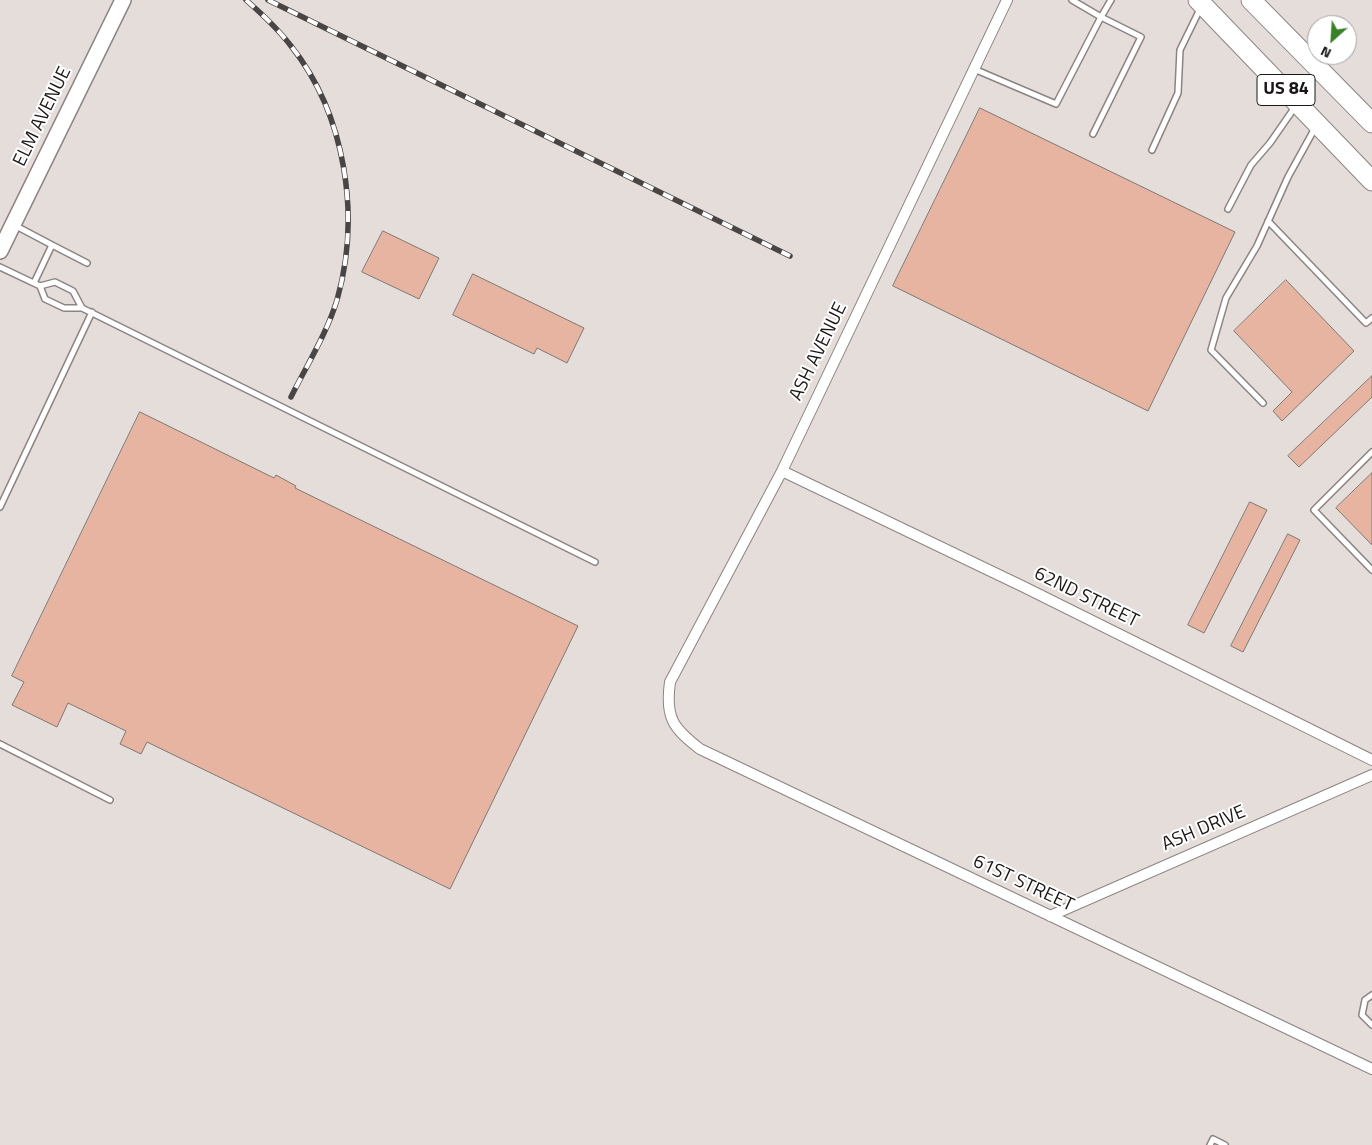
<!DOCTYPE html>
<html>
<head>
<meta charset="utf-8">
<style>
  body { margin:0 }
  #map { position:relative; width:1372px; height:1145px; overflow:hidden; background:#e5ddda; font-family:"Titillium Web",sans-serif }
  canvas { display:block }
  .north { position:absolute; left:1307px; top:15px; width:50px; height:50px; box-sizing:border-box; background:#fff; border:1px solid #a3a2a2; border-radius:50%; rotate:206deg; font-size:14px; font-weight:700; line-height:20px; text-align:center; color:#1a1716 }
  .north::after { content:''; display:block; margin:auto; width:18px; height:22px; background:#398127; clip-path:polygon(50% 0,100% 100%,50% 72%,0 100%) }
</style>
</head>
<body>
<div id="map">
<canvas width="1372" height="1145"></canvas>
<div class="north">N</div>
</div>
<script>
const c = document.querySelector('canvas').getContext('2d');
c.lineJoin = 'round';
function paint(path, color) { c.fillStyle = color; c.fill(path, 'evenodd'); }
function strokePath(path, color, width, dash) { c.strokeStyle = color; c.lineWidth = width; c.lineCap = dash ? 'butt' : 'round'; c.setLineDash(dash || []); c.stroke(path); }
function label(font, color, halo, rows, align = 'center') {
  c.font = font + ' "Titillium Web",sans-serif'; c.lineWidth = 4; c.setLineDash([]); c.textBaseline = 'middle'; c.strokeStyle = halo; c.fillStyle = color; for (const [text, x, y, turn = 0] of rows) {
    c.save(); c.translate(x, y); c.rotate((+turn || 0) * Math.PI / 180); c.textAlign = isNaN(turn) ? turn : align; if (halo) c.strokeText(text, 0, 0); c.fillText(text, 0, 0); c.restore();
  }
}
const building = new Path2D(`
  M980,108L1235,232L1148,411L893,286Z
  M383,231L439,258L419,299L362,272Z
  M473,274L584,328L567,363L537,348L534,354L453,315Z
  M1286,280L1354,351L1282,421L1273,411L1292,392L1234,331Z
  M1372,376V397L1299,467L1288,456Z
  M140,412L274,478L276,475L287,481L296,486L295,488L578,626L450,889L147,742L141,754L120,744L126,731L68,703L57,727L12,705L24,682L12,676Z
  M1372,473V545L1336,508Z
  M1250,502L1267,510L1204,633L1188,625Z
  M1288,534L1300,540L1243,652L1231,646Z`);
paint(building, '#e6b4a1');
strokePath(building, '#7f7875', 1);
const lane = new Path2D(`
  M974,69L1056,104L1101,17L1072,0
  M1093,134L1141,37L1101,17L1111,0
  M1152,150L1178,93L1180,50L1201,7
  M1228,209L1251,165L1270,143L1295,107
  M1268,221L1366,323L1372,318
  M16,226L52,245L34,283
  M52,245L87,263
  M0,267L40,286L55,282L73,291L82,308H64L45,299L40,286
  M82,308L595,562
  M1263,403L1211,350L1226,298L1257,246L1288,177L1315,128
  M1372,452L1314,510L1372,570
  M0,507L92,312
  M0,744L110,800
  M1372,995L1365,1000L1362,1015L1372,1025
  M1210,1145L1213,1139L1225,1145`);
const street = new Path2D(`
  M1007,0L782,471L670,682C665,718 673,728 700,749L1372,1069
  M782,471L1024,587L1372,760
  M1050,916L1372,775`);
const secondary = new Path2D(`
  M0,251L123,0`);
const highway = new Path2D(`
  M1198,0L1372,181
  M1251,0L1372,123`);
strokePath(lane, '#8c8482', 8);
strokePath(street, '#8c8482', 12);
strokePath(secondary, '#8c8482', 18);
strokePath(highway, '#8c8482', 21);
strokePath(lane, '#fff', 5);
strokePath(street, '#fff', 10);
strokePath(secondary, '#fff', 15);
strokePath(highway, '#fff', 19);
const rail = new Path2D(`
  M246,0C262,14 278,29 291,46C346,115 361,217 337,300C327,333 307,365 291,397
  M268,0L790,256`);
strokePath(rail, '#494544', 5.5);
strokePath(rail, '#fff', 4, [11]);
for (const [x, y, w] of [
  [1286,90,58]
]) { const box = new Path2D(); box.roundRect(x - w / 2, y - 15.5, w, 31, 4); c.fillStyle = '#fff'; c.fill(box); strokePath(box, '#1a1716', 1); }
label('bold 18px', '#1a1716', null, [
  ["US 84",1286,90]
]);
label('19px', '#1a1716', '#fff', [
  ["ELM AVENUE",43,117,-64],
  ["ASH AVENUE",819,352,-64],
  ["62ND STREET",1086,598,26],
  ["ASH DRIVE",1204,829,-23],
  ["61ST STREET",1023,884,25]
]);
</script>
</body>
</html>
